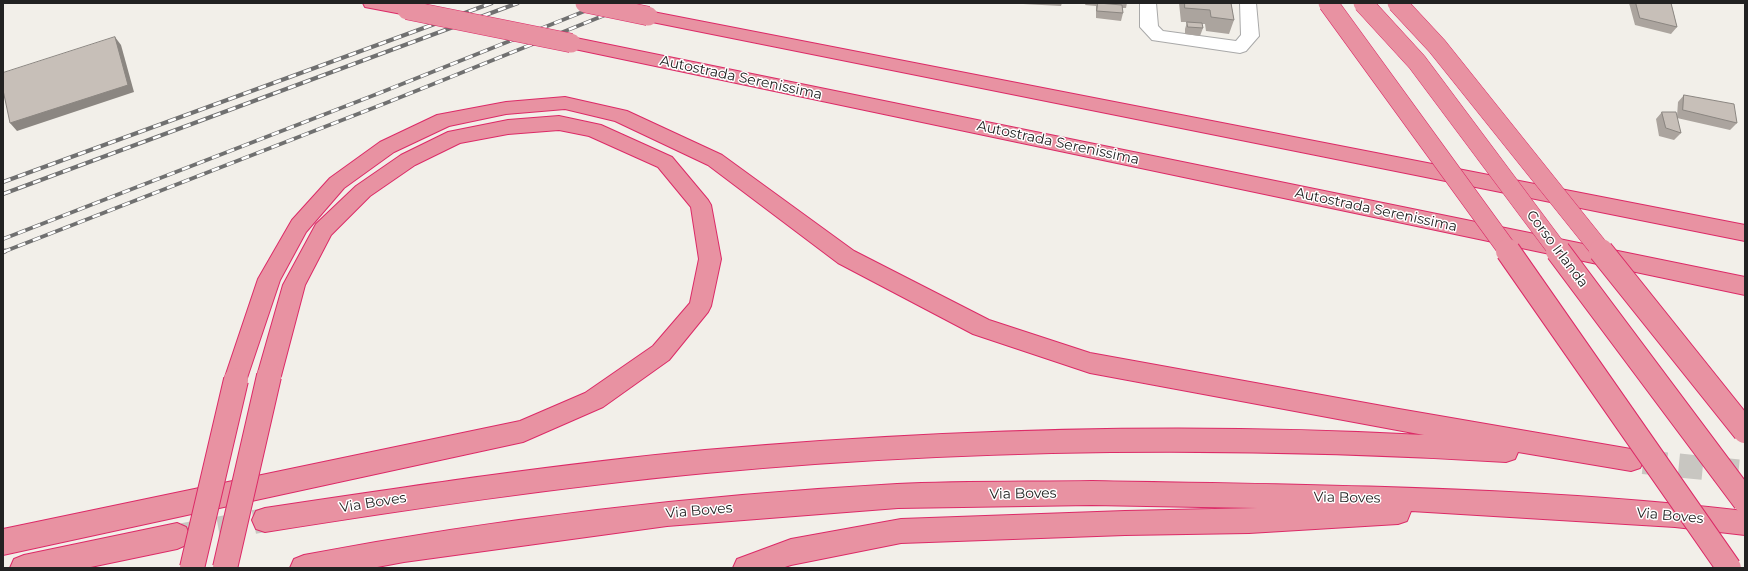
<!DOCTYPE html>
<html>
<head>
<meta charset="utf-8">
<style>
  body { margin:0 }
  #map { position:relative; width:1748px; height:571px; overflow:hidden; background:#f2efe9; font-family:Montserrat,sans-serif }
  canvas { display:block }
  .frame { position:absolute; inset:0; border:4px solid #222; pointer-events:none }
</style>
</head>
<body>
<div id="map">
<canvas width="1748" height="571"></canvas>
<div class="frame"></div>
</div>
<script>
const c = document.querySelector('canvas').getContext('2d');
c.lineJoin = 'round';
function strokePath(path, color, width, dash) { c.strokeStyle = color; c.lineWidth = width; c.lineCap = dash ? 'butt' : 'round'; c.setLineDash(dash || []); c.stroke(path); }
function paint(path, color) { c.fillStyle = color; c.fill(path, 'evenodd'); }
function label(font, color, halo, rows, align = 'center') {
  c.font = font + ' Montserrat,sans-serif'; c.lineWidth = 3; c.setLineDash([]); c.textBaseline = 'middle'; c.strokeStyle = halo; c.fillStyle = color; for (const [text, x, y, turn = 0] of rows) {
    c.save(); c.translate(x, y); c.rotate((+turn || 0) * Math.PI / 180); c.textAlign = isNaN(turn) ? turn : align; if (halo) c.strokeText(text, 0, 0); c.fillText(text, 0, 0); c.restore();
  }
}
strokePath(new Path2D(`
  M1643,462L1745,472
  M183,535L265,520`), '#c8c6c1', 24, [24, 12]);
const minor = new Path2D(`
  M1140,3H1156L1158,26L1163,31L1236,41L1241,35L1240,3H1256L1259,36L1246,51L1240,53L1152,40L1140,27Z`);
const highway = new Path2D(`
  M363,3H398L413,6L416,10L413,14L407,15L365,7Z
  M648,11L1745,225V241L642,20L639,16L642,12Z
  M571,37L1745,277V295L565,47L562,43L565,39Z
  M565,97L627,111L722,155L854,251L989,320L1090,353L1399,409L1631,449L1640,452L1644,460L1640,468L1631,471L1518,452L1515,459L1506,462C1239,446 972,448 706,473C558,487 411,509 265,532L256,529L252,520L256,511L265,508C411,486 558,464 705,450C944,429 1185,422 1424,435L1090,373L973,334L838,263L708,165L615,121L565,109L506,114L449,126L394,152L344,188L306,232L280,280L244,387L236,390L228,387L224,380L258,279L292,220L330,178L380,142L437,115L506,102Z
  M559,116L601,125L672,157L708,200L711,205L721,259L711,306L708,312L669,360L603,407L523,442L3,555V529L520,421L585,393L653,346L690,303L699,259L691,207L658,167L589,136L559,130L508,134L460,143L415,165L370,196L331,235L305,285L281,376L277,383L269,386L261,383L257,376L283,285L316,224L356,186L401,155L448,132L508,120Z
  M1092,481C1310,485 1528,486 1745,511V535L1675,527L1411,511L1407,521L1398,524L1249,533L1125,535L901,543L791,565L782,568H733L737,559L791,539L901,519L1125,511L1257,508L1092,505L898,508L667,526L404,562L372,568H290L294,559L304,555C499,518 698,495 897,484C962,481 1027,482 1092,481Z
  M177,523L186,527L190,536L186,545L177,549L86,568H10L14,559L24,555Z`);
strokePath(minor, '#a9a9a9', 2);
strokePath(highway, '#dc2a67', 2);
paint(minor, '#fff');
paint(highway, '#e892a2');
const railFar1 = new Path2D(`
  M3,182L492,3
  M3,194L518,3
  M3,239L377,94L605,3
  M3,252L386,103L635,3`);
const rail = new Path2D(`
  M3,252L5,251`);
strokePath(railFar1, '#707070', 4);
strokePath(rail, '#707070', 5);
strokePath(railFar1, '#fff', 2.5, [8]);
strokePath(rail, '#fff', 3.5, [10]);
const highwayBridgeFar1 = new Path2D(`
  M585,3L648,16
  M1328,3L1509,252
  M1363,3L1417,62L1559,252
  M1397,3L1437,46L1602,252
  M407,10L571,43`);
const highwayBridge = new Path2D(`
  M1508,251L1729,568
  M1558,251L1745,501
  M1601,251L1745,431
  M192,568L236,380
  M225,568L269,376`);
strokePath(highwayBridgeFar1, '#dc2a67', 20, []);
strokePath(highwayBridge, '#dc2a67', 26, []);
strokePath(highwayBridgeFar1, '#e892a2', 19);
strokePath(highwayBridge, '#e892a2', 24);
paint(new Path2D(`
  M1023,3H1062L1061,6L1023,4Z
  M1086,3H1127L1126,8H1122L1123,13L1121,21L1096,18V6L1085,5Z
  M1179,3H1231L1234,20L1229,34L1206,31L1205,24H1202L1203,28L1200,36L1185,34V29L1187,22H1181Z
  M1629,3H1671L1677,27L1671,34L1635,25Z
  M1684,95L1737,123L1730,130L1677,118L1681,133L1674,140L1659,136L1656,119L1662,112L1677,116L1678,102Z`), '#aba49e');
paint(new Path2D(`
  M115,37L121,45L134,92L17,131L10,123Z`), '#8b8681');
const building = new Path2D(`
  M1098,3L1122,5L1123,13L1097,11Z
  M1185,3H1231L1234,20L1211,17L1210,10L1185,8Z
  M1636,3H1671L1677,27L1640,18Z
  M1187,22L1202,23L1203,28L1188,27Z
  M115,37L128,85L10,123L3,90V73Z
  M1684,95L1734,104L1737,123L1683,110Z
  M1662,112H1676L1681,133L1666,128Z`);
paint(building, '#c7bfb8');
strokePath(building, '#8b8681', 1);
label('14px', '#222', '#fff', [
  ["Autostrada Serenissima",741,78,12],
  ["Autostrada Serenissima",1058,143,12],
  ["Autostrada Serenissima",1376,210,12],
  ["Corso Irlanda",1557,249,53],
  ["Via Boves",1023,494,-1],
  ["Via Boves",1347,498,1],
  ["Via Boves",373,503,-9],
  ["Via Boves",699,511,-5],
  ["Via Boves",1670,516,5]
]);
</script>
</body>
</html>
